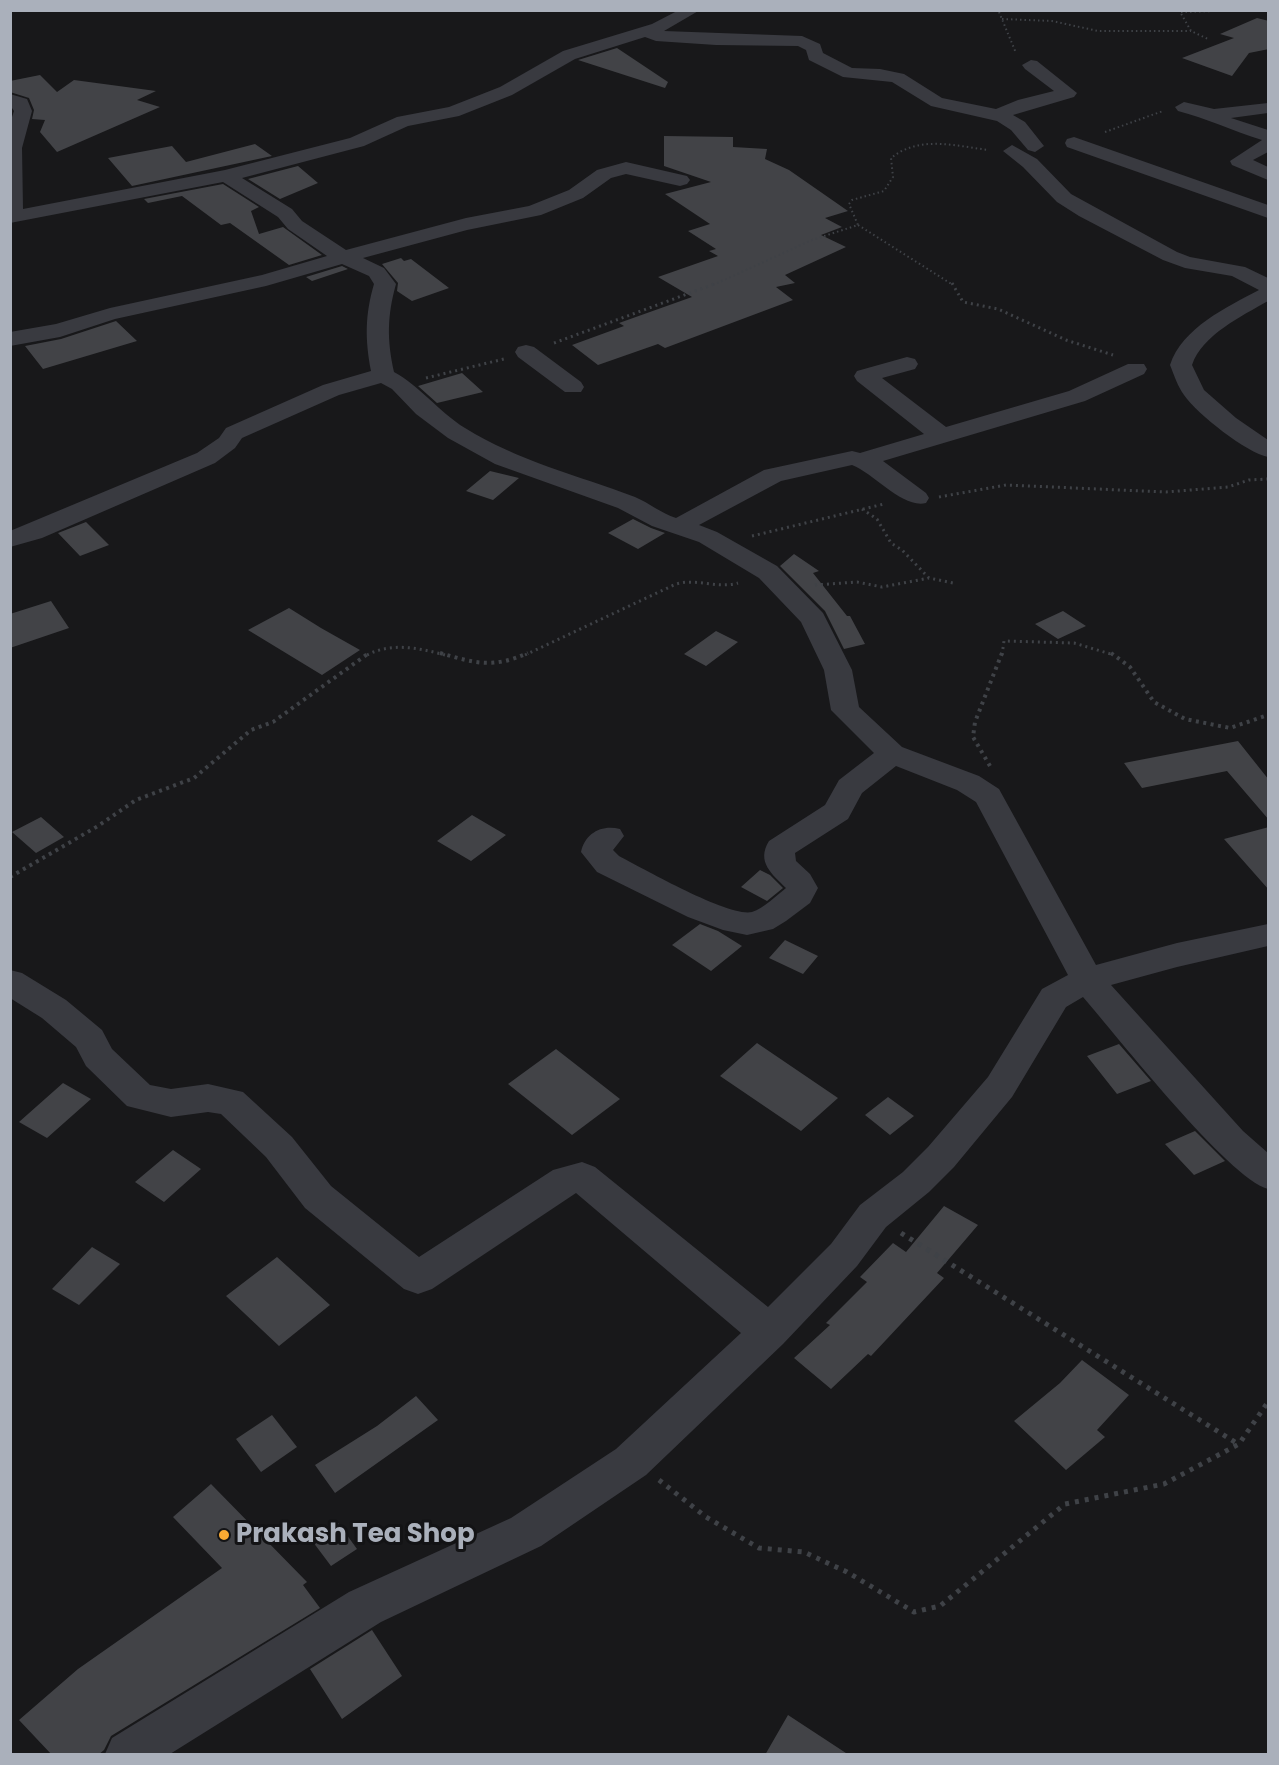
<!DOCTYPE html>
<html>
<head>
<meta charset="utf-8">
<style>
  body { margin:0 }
  #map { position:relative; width:1279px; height:1765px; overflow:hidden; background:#18181a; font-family:Poppins,sans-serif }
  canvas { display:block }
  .frame { position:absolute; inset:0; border:12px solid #aab0bb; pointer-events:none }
</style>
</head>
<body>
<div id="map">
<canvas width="1279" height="1765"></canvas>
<div class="frame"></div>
</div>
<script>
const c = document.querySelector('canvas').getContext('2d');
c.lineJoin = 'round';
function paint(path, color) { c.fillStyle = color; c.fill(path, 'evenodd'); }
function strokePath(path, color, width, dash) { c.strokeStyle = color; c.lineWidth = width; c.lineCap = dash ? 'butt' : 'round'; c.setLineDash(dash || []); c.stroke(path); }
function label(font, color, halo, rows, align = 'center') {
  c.font = font + ' Poppins,sans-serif'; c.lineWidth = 6; c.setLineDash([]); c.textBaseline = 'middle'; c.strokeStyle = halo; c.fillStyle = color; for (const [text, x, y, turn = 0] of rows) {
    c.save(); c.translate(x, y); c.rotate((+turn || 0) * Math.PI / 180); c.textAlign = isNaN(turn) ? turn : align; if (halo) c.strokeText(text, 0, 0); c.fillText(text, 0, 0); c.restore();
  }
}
paint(new Path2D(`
  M1257,18L1269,21V49L1249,53L1232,76L1182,58L1234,38L1220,34Z
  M617,48L668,82L665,88L578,60Z
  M40,75L57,92L74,80L156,91L137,100L160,107L57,152L40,132L45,120L32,119L34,110L29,98L10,92V81Z
  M664,136L733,137V147L767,149L765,159L789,170L848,211L825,218L842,227L821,235L846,247L785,275L795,283L776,287L793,300L665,348L658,344L598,365L572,345L624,326L619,323L692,297L658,277L718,256L709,251L716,249L688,231L710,224L665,194L711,182L664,166Z
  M255,144L272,156L132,186L108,158L172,146L186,162Z
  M298,166L318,183L280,199L248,179Z
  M223,184L259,207L251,211L259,234L283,227L322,255L289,265L230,223L221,225L182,196L148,203L144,199Z
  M401,258L404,261L411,259L449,288L412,301L397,291L398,283L382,264Z
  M342,266L348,269L312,281L306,277Z
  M116,321L137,341L43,369L25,346L61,339Z
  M462,373L483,392L437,403L418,386Z
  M490,471L519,478L493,500L466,491Z
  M633,519L651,528L665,533L638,549L608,533Z
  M86,522L109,545L80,556L58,533Z
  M794,554L819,571L813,573L847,616H850L865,644L844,649L825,611L780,566Z
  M51,601L69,628L10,648V614Z
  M289,608L321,628L360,650L322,675L248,630Z
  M1063,611L1086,626L1058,639L1035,624Z
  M716,631L738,642L706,666L684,654Z
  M1238,741L1269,780V820L1227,771L1142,788L1124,763Z
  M472,815L506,835L471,861L437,841Z
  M41,817L64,837L36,853L12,832Z
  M1269,827V890L1224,839Z
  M760,870L770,875L783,888L767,901L741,887Z
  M700,924L718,931L742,946L711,971L672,945Z
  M785,940L818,956L803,974L769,958Z
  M757,1043L838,1098L801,1131L720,1076Z
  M1119,1044L1151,1081L1117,1094L1087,1056Z
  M556,1049L620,1099L572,1135L508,1084Z
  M63,1083L91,1099L47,1138L19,1122Z
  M888,1097L914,1116L890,1135L865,1115Z
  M1195,1131L1225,1161L1194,1175L1165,1144Z
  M173,1150L201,1169L164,1202L135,1182Z
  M944,1206L978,1225L937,1273L944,1278L871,1356L868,1354L831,1389L794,1358L830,1325L826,1323L867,1282L860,1277L893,1243L906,1252Z
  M92,1247L120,1264L79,1305L52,1289Z
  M277,1257L330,1305L279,1346L226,1296Z
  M1082,1360L1129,1395L1097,1430L1105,1437L1066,1470L1014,1421L1060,1383Z
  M416,1396L438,1420L335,1493L315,1465L377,1426Z
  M272,1415L297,1447L261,1472L236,1439Z
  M211,1484L307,1582L303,1585L320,1608L111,1736L104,1750L98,1755H52L19,1720L78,1669L222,1568L173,1517Z
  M336,1520L357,1549L331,1566L310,1538Z
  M372,1630L402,1676L342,1719L310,1669Z
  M788,1715L849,1755H765Z`), '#424347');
strokePath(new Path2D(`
  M1179,10L1191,31L1208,39
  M999,12L1016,53
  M1181,12L1216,11
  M1002,19L1052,21L1098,31H1191
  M1105,132L1163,111
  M858,225L953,285
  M713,285L812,240L858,225L849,204L852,200L884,191L893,177L891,158C920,135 955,146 989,150`), '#3f4247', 2, [1.5, 3]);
strokePath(new Path2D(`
  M952,283L963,302L998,309L1066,340L1113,355
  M554,343L717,283
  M426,378L504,359
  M939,497L1006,485L1166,492L1228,487L1249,480L1268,479
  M862,509L877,519L891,543L902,550L929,578L953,583
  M752,536L884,504
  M815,585L857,582L882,587L929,578
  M367,655C392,642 419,648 445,655
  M525,655L676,584C697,578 717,589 738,583
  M1002,655L1004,641L1074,643L1114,655`), '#3f4247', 3, [2, 4]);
strokePath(new Path2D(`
  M440,653C475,663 492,669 528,653
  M1111,653L1130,667L1154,702L1185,719L1230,728L1268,715
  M990,766L973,737L975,722L1002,653
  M10,877L98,826L136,800L194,778L251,730L273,722L369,653`), '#3f4247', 4, [3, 4.5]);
strokePath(new Path2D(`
  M901,1233L1238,1444
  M659,1480L706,1517L759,1548L804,1552L847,1572L914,1612L940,1606L1065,1504L1164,1484L1239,1444L1268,1402`), '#3f4247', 5, [4, 6]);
paint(new Path2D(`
  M679,10H700L664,31L802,36L820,44L823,53L852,68L880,69L904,74L942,98L996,109L1018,100L1054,91L1025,69L1022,65L1031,60L1037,61L1077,93L1074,97L1013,115L1025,122L1044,146L1035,152L1028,150L1011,130L997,121L931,106L892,82L843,77L809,60L806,50L798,46L716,45L656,41L645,37L575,59L512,95L459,116L408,126L364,146L242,178L292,209L302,221L346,250L466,218L529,206L569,190L597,170L626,162L687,176L690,180L687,184L680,186L626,174L611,178L583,198L541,215L467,230L363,258L384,268L396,284C387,316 387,340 394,372C420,386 439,412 465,428C518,461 577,475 635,497C649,503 661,513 676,518L764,470L852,451L860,453L924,434L857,381L854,376L857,371L907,357L915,359L918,364L915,369L882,378L946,427L1069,391L1128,364H1144L1147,369L1144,374L1085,401L883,461L926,493L929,498L926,503C903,509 875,474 852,465L781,481L699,525L717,532L777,566L823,613L852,670L859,707L902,747L979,776L999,789L1096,965L1177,943L1268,924V946L1177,967L1111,985L1243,1131L1268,1153V1189C1228,1178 1117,1036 1083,997L1066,1007L1012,1097L954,1167L929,1192L886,1227L857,1266L783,1344L646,1475L541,1546L381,1622L170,1754H105L112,1738L349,1592L511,1518L616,1449L741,1333L576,1193L432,1289L418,1294L404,1289L305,1208L266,1157L221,1114L208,1112L171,1117L127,1106L86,1066L76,1047L42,1018L10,998V970L22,973L66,1000L102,1030L112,1049L150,1085L171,1089L208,1084L243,1092L292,1137L331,1186L419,1257L553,1170L582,1162L595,1167L768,1307L831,1244L860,1205L903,1172L928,1147L988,1077L1042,989L1068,975L976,802L957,790L896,766L862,793L848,819L795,853L796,861L810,874L818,888L810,903L786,921L773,929L747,935L723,930L688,917L597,872L581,852C585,833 602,824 620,829L624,836L613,850L619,856C642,868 730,918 752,912C764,908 776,896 786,888C772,874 756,862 769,841L825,805L839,780L874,753L831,710L824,670L801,622L759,578L699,542L652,526L618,508L495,464L448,438L416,414L392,389L381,383L339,395L242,438L235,448L215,463L42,538L10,547V531L197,453L219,438L226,428L323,385L371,371C365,339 365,315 374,284L369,276L342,264L266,286L115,319L60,337L10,346V332L56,324L110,308L262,275L327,256L288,229L278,217L223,182L10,223V123L14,111L10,105V94L27,99L32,111L22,148L23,209L225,170L350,138L397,117L449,107L500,87L563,51L652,24Z
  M1184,102L1214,109L1268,103V113L1231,118L1268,130V152L1253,160L1268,167V180L1232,165L1230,161L1262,140C1233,131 1206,118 1178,111L1175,107Z
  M1074,137L1268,205V218L1067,147L1065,143L1067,139Z
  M1012,145L1037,159L1071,194L1177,252L1190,257L1245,267L1268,278V301C1242,316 1202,335 1192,365L1204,390L1236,418L1268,440V457C1247,453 1197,414 1184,395C1178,387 1174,375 1170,365C1182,328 1227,307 1259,290L1232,276L1185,268L1163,260L1079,216L1057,202L1023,167L1003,151Z
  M526,345L534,347L581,382L584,387L581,392H565L518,357L515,352L518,347Z`), '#393a40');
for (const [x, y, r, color] of [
  [224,1535,6,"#f9a932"]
]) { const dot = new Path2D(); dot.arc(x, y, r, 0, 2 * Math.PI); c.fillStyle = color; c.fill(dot); strokePath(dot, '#131315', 2); }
label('bold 26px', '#aab0bb', '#131315', [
  ["Prakash Tea Shop",236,1535]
], 'left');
</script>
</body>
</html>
